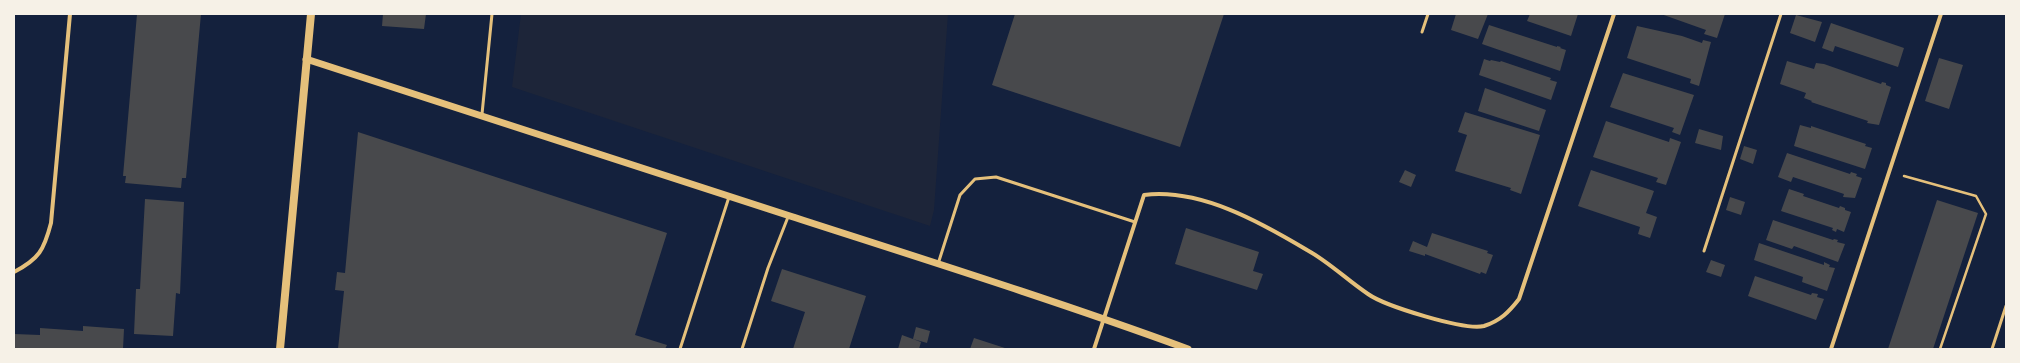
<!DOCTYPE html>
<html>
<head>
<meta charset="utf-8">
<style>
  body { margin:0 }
  #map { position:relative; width:2020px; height:363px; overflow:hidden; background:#14213d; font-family:Mulish,sans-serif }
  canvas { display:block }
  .frame { position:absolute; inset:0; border:15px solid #f6f1e7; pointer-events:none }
</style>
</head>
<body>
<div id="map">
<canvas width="2020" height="363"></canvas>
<div class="frame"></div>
</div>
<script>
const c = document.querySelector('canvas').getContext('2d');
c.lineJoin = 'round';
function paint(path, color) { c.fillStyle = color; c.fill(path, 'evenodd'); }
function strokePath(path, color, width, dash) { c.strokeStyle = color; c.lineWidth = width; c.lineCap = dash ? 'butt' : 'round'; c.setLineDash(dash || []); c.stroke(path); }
paint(new Path2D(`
  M521,14H948L934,210L930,226L512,87Z`), '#1d2539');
paint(new Path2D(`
  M137,14H201L186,178H182L181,188L125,183L126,176H123Z
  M383,14H426L424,29L382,26Z
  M1015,14H1224L1180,147L992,85Z
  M1456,14H1488L1478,39L1451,30Z
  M1530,14H1578L1571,36L1527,21Z
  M1661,14H1725L1717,38L1704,34L1706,30Z
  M1796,15L1822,22L1815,42L1790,33Z
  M1831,23L1904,48L1898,67L1835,46L1833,52L1822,48Z
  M1489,25L1557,47V46L1561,47L1560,48L1566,50L1560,71L1482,44Z
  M1637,26L1682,36L1702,43L1703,40L1711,42L1699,86L1690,83L1691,79L1627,58Z
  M1939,58L1963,65L1949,109L1925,101Z
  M1484,59L1490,61L1491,60L1500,62L1501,61L1551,78L1550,80L1557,82L1551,100L1479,75Z
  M1787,61L1814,69L1816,63L1824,64L1881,84L1882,82L1886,83V85L1891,87L1879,125L1867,123L1868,121L1811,102L1812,101L1804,98L1806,93L1780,84Z
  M1623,73L1694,95L1680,135L1672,132L1674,128L1610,107Z
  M1485,88L1546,110L1539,131L1478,111Z
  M1465,112L1540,135L1521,194L1510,190L1511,188L1455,171L1467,135L1458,132Z
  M1606,121L1669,142L1670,138L1681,142L1666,185L1656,182L1658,178L1593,157Z
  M1800,125L1811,128V126L1866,144L1865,146L1872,148L1865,169L1794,146Z
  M1699,129L1723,136L1721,150L1695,143Z
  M358,132L667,233L635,335L667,345L665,349H338L344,291L335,290L337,272L345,273Z
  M1744,146L1757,150L1753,164L1740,159Z
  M1787,153L1850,174L1851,172L1857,174L1856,176L1862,178L1855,198L1843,197L1844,194L1793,177L1791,182L1778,177Z
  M1405,170L1416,175L1411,187L1399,182Z
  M1591,170L1654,191L1646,213L1657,217L1650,238L1638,234L1640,227L1578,206Z
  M1789,189L1804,194L1803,196L1839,208L1840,206L1845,208V210L1851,212L1844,232L1837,229L1836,232L1832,230L1833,228L1781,211Z
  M1730,197L1745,202L1741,215L1726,210Z
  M145,199L184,202L180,294L176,293L173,336L134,334L136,289H140Z
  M1937,200L1978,213L1933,349H1888Z
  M1773,220L1833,240L1834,239L1838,240L1837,242L1845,244L1838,262L1794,246L1792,249L1766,240Z
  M1186,228L1259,252L1253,271L1263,274L1257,290L1175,264Z
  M1432,233L1488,251L1487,253L1493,255L1486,274L1481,272L1480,274L1425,254V256L1409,251L1413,241L1427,247Z
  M1759,243L1824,265V262L1830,265L1829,267L1835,268L1827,291L1802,282L1803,277L1754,260Z
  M1711,260L1725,265L1721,277L1706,272Z
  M782,269L866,296L849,349H793L805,312L771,301Z
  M1755,276L1811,295L1812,293L1818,294L1817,297L1824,299L1816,320L1748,296Z
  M83,326L124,329L123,349H14V334L40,335V328L83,331Z
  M916,327L930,331L927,343L913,339Z
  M902,335L921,342L919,349H898Z
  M974,338L1008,349H970Z`), '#48494c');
strokePath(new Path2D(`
  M1904,176L1976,196L1986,214L1940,349`), '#e5c07b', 2.5);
strokePath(new Path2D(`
  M1422,32L1428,14
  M482,114L492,14
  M1704,251L1781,14
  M938,264L960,195L975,179L996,177L1135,222
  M680,349L729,197
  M742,349L768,268L788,217
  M1992,349L2006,306`), '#e5c07b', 3);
strokePath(new Path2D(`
  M14,272C39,259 44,250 51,223L70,14
  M1094,349L1144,195C1200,188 1260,222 1307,250C1329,262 1347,280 1368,294C1385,306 1465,331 1484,326C1500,321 1509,312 1519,299L1614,14
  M1831,349L1941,14`), '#e5c07b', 4);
strokePath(new Path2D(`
  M306,59C468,110 629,163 790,216C923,259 1057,301 1188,349`), '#e5c07b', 7);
strokePath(new Path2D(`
  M280,349L311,14`), '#e5c07b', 8);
</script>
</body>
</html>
